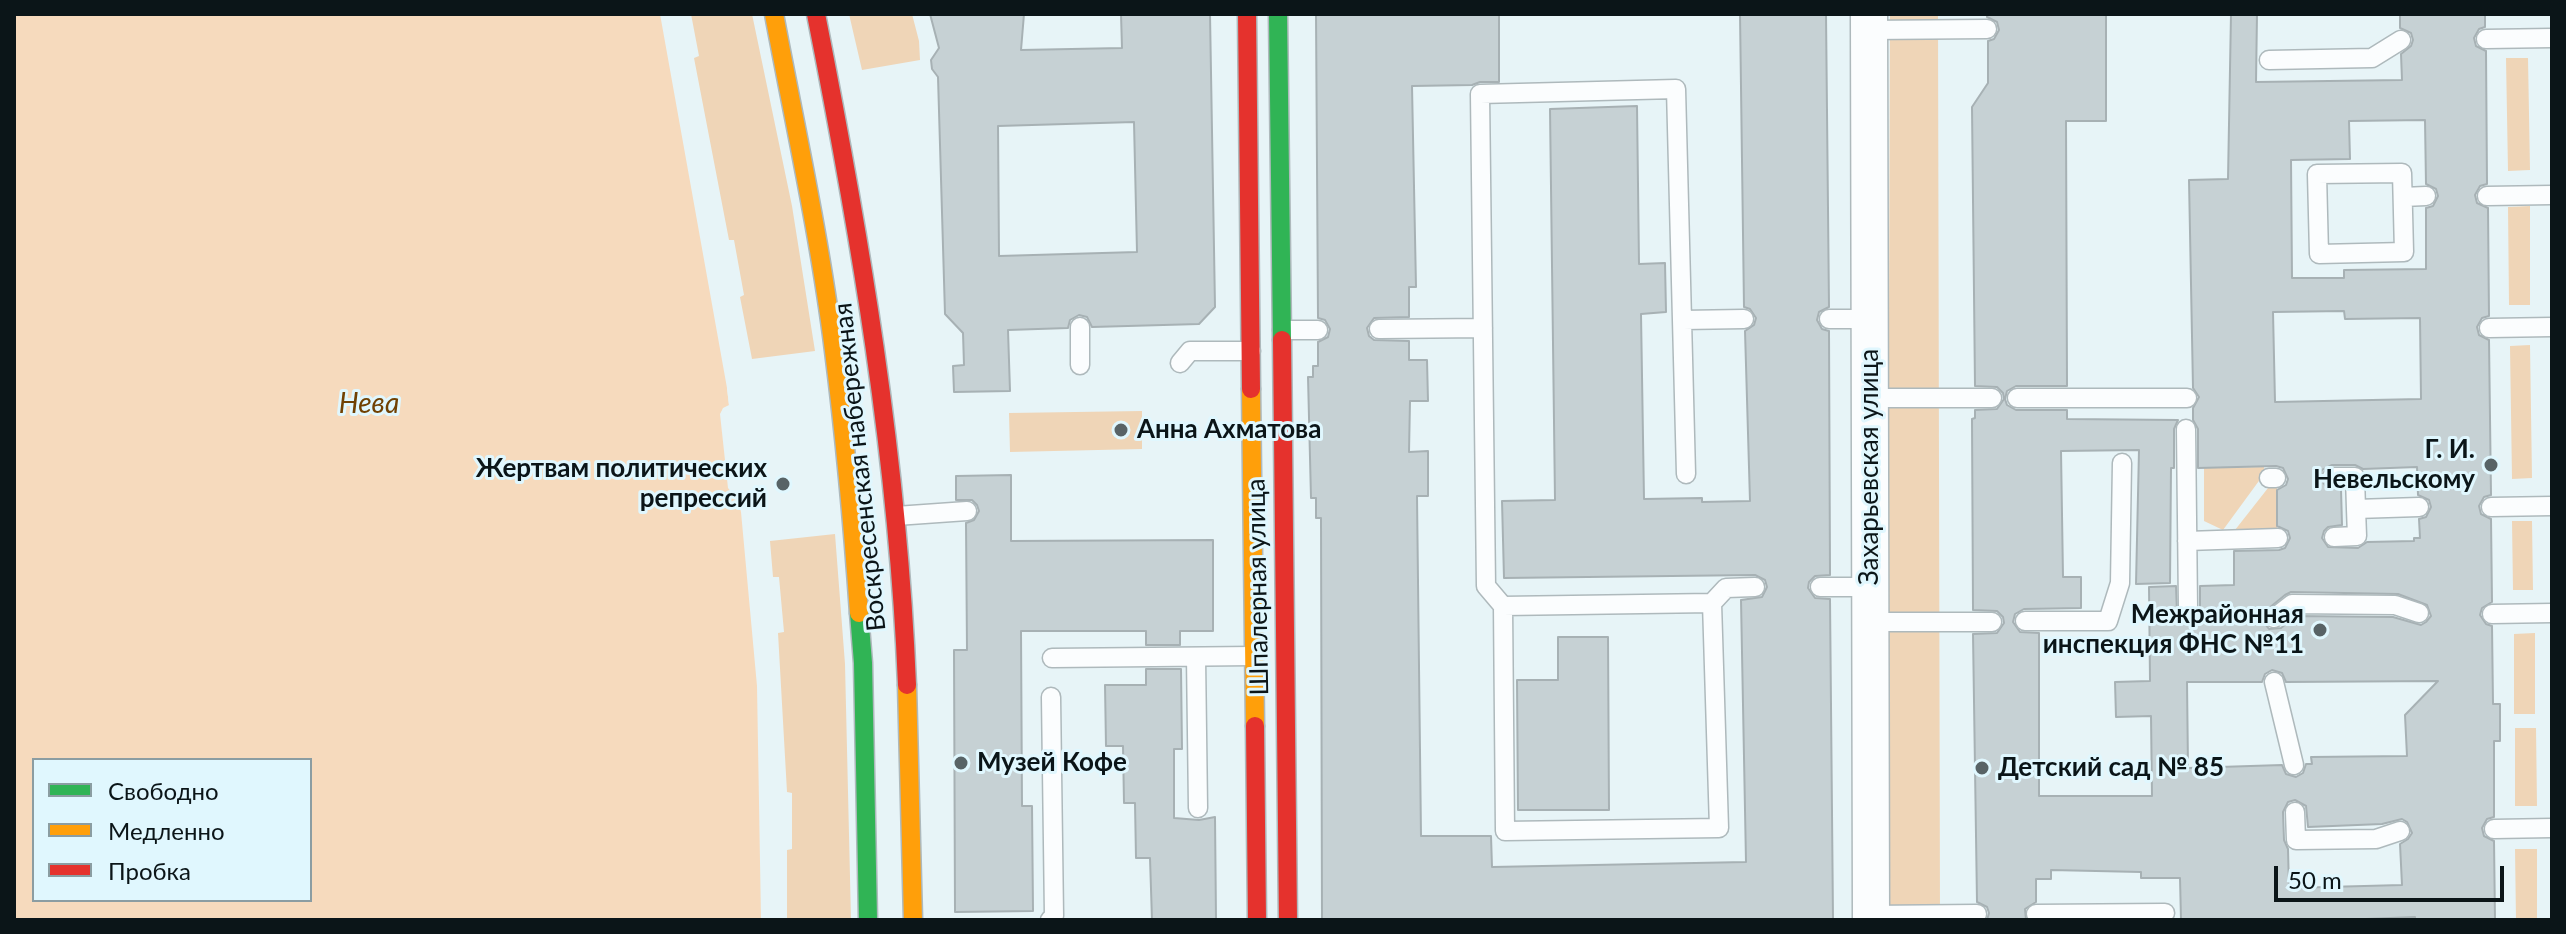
<!DOCTYPE html>
<html>
<head>
<meta charset="utf-8">
<style>
  body { margin:0 }
  #map { position:relative; width:2566px; height:934px; overflow:hidden; background:#e7f4f7; font-family:Lato,sans-serif }
  canvas { display:block }
  .frame { position:absolute; inset:0; border:16px solid #0b1518; pointer-events:none }
  .legend { position:absolute; left:32px; top:758px; width:280px; height:144px; box-sizing:border-box; background:#e0f7fe; border:2px solid #8b9da2; margin:0; padding:10px 14px; list-style:none; font-size:24px; color:#0b1518 }
  .legend li { display:flex; align-items:center; gap:16px; height:40px }
  .legend b { width:40px; border:2px solid #8b9da2 }
  .scale { position:absolute; left:2274px; top:866px; width:230px; height:36px; box-sizing:border-box; border:4px solid #0b1518; border-top:0; padding-left:10px; font-size:24px; line-height:28px; white-space:nowrap; color:#0b1518; -webkit-text-stroke:6px #e0f7fe; paint-order:stroke }
</style>
</head>
<body>
<div id="map">
<canvas width="2566" height="934"></canvas>
<div class="frame"></div>
<ul class="legend">
<li><b style="height:10px;background:#30b455"></b>Свободно</li>
<li><b style="height:10px;background:#ff9f0a"></b>Медленно</li>
<li><b style="height:10px;background:#e5322d"></b>Пробка</li>
</ul>
<div class="scale">50 m</div>
</div>
<script>
const c = document.querySelector('canvas').getContext('2d');
c.lineJoin = 'round';
function paint(path, color) { c.fillStyle = color; c.fill(path, 'evenodd'); }
function strokePath(path, color, width, dash) { c.strokeStyle = color; c.lineWidth = width; c.lineCap = dash ? 'butt' : 'round'; c.setLineDash(dash || []); c.stroke(path); }
function label(font, color, halo, rows, align = 'center') {
  c.font = font + ' Lato,sans-serif'; c.lineWidth = 6; c.setLineDash([]); c.textBaseline = 'middle'; c.strokeStyle = halo; c.fillStyle = color; for (const [text, x, y, turn = 0] of rows) {
    c.save(); c.translate(x, y); c.rotate((+turn || 0) * Math.PI / 180); c.textAlign = isNaN(turn) ? turn : align; if (halo) c.strokeText(text, 0, 0); c.fillText(text, 0, 0); c.restore();
  }
}
paint(new Path2D(`
  M691,14H752L792,206L815,351L752,359L740,297L744,295L734,240H729L694,58L699,56Z
  M849,14H912L919,41L920,60L862,70Z
  M1890,14H1938L1940,920H1887Z
  M2506,58H2528L2530,170L2508,171Z
  M2530,206V305H2509L2508,207Z
  M2530,345L2532,478L2512,479L2510,346Z
  M1142,411V449L1010,452L1009,413Z
  M2264,467V474L2223,530L2204,521V468Z
  M2268,488H2277V528L2235,530Z
  M2512,521H2532L2533,590H2513Z
  M835,534L845,664L851,920H787V850L792,849V793L787,792L778,633L784,632L779,577H773L770,541Z
  M2535,633V714H2514V634Z
  M2515,728H2536L2537,806H2515Z
  M2515,849H2537V920H2516Z`), '#efd5b7');
paint(new Path2D(`
  M14,14H660L727,388L741,512L757,686L761,920H14ZM34,760H310V900H34Z`), '#f6dabd');
paint(new Path2D(`
  M727,388H731L735,420L745,511L741,512L739,497L732,493L728,488L720,414L723,408L729,405Z`), '#e7f4f7');
const building = new Path2D(`
  M930,14H1024L1021,50L1122,48L1121,14H1210L1215,307L1199,324L1092,327L1087,317L1079,315L1070,320L1068,328L1008,330L1010,391L954,392L953,366L964,365L963,333L945,314L938,77L932,69L931,60L939,48ZM1134,122L1137,252L999,256L998,126Z
  M1316,14H1499V82H1480L1472,85L1412,86L1416,287H1409V317L1374,318L1367,328L1369,336L1374,340L1409,341V360H1427L1428,401H1410L1409,452L1428,451V496H1417L1421,836H1491L1492,867L1746,862L1741,600L1762,597L1767,587L1765,580L1755,575L1504,578L1502,501L1555,500L1550,109L1637,106L1639,264L1665,263L1666,312L1641,314L1644,499L1702,498V502L1750,501L1745,331L1754,325L1756,318L1750,309L1744,307L1740,14H1826L1829,307L1819,312L1817,320L1822,329L1829,331L1830,575L1815,576L1809,582L1808,588L1815,598L1830,599L1833,920H1322L1321,518H1316V498H1311L1308,377H1313V366H1318V342L1328,337L1330,329L1325,320L1318,318Z
  M1987,14H2106V121H2066L2067,386H2016L2007,391L2005,399L2007,405L2016,410H2067V419L2178,420L2174,429V468H2171L2170,583L2136,584L2139,450L2061,451L2063,577H2081V608L2024,609L2015,614L2013,622L2020,632L2039,633V796H2152L2151,716L2116,717L2115,682L2150,681L2149,587L2176,586L2177,613L2183,619H2193L2200,609V586L2234,585V551L2279,550L2285,548L2290,538L2288,531L2277,526V490L2286,485L2288,479L2283,468L2276,466L2198,468V429L2193,420V408L2199,397L2193,388L2189,180L2228,179L2231,14H2257L2256,82L2402,80L2401,54L2411,46L2413,40L2411,33L2400,28V14H2485V27L2479,29L2474,38L2476,46L2486,51L2487,184L2480,186L2475,195L2477,203L2488,208L2489,316L2482,318L2477,327L2479,335L2489,340L2491,495L2484,497L2479,506L2481,514L2491,519L2492,602L2482,608L2480,615L2486,624L2492,626L2493,704H2500V741H2494V817L2487,819L2482,828L2484,836L2494,841L2495,920H2415V917L2341,920H2181L2180,878H2141V872L2051,870V879H2036V902L2025,909L2026,920H1987L1989,913L1987,907L1977,902L1973,634L1997,633L2004,623L2003,617L1997,611L1973,610L1972,419L1975,418V410L1997,409L2004,399L2003,393L1997,387L1975,386L1972,107L1988,83V41L1994,39L1999,30L1997,22L1987,17ZM2425,120L2426,184L2436,189L2438,196L2433,206L2426,208V269L2344,270V278H2292L2291,160L2350,159L2349,121ZM2344,311L2345,319L2420,318L2421,399L2275,402L2273,312ZM2332,465H2355L2363,469L2417,467L2418,495L2429,500L2431,507L2426,517L2419,519L2420,538H2414V541L2367,542L2358,548L2328,547L2322,538L2324,531L2328,527L2342,525L2341,489L2327,488L2320,478L2322,470ZM2291,592L2398,594L2427,605L2431,616L2426,622L2421,625L2393,617L2296,616L2281,628L2269,629L2262,620L2263,613L2285,595ZM2272,670L2282,673L2286,682L2438,681L2405,715L2407,756L2311,757L2312,764H2306L2303,773L2296,777L2286,774L2282,765L2188,768L2187,682H2262L2265,674ZM2295,800L2306,806L2308,827L2382,824L2402,819L2407,822L2412,833L2408,839L2400,844L2402,885L2289,888L2288,849L2284,840L2283,812L2288,802Z
  M1011,475V541L1213,540V631H1180V645H1146V631H1021L1022,806H1032L1033,911L955,912L954,650H967L966,523L974,520L979,511L977,505L972,500H956V476Z
  M1558,637H1608L1609,810H1518L1517,680H1558Z
  M1146,669H1181L1182,749H1174V818L1199,820L1215,817L1216,920H1152L1150,858H1136L1135,803H1124L1123,746H1106L1105,685H1146Z`);
paint(building, '#c6d1d4');
strokePath(building, '#a7b1b4', 2);
const lane = new Path2D(`
  M1869,30L1987,29
  M2486,39L2552,38
  M2269,60L2372,58L2401,40
  M2402,173L2404,252L2319,254L2317,174Z
  M2487,196L2552,195
  M2403,197L2426,196
  M1829,319H1870
  M1683,320L1744,319
  M1080,327V365
  M2489,328L2552,327
  M1379,329L1483,328
  M1282,330H1318
  M1180,363L1190,351H1251
  M1870,398H1992
  M2017,398H2187
  M2186,429L2188,608
  M2332,477H2355L2356,509L2419,507
  M2269,478H2276
  M2491,507L2552,506
  M896,516L967,511
  M2334,537L2357,536L2356,509
  M2187,541L2278,538
  M1820,587H1870
  M1712,603L1726,588L1755,587
  M1503,606L1505,831L1719,828L1712,603L1503,606L1486,586L1480,94L1676,89L1686,474
  M2492,614L2552,613
  M2274,618L2292,604L2395,605L2419,613
  M2025,621H2108L2120,583L2122,463
  M1871,622H1992
  M1196,657L1198,808
  M1052,658L1254,656
  M2274,682L2294,765
  M2295,812L2296,840L2376,839L2400,831
  M2494,829L2552,828
  M2036,914L2165,913
  M1871,915L1977,914
  M1050,920L1054,916L1051,697`);
const street = new Path2D(`
  M1869,14L1871,920`);
const fast = new Path2D(`
  M1278,14L1282,340
  M859,613L863,663L868,920`);
const slow = new Path2D(`
  M774,14C795,126 820,238 834,351C845,438 853,526 859,613
  M1251,389L1255,726
  M907,685L913,920`);
const jam = new Path2D(`
  M816,14C860,236 898,458 907,685
  M1247,14L1251,389
  M1282,340L1288,920
  M1255,726L1257,920`);
strokePath(lane, '#aeb9bc', 21);
strokePath(street, '#aeb9bc', 39);
strokePath(fast, '#aeb9bc', 21);
strokePath(slow, '#aeb9bc', 21);
strokePath(jam, '#aeb9bc', 21);
strokePath(lane, '#fbfdfe', 18);
strokePath(street, '#fbfdfe', 36);
strokePath(fast, '#30b455', 18);
strokePath(slow, '#ff9f0a', 18);
strokePath(jam, '#e5322d', 18);
for (const [x, y, r, color] of [
  [1121,430,8,"#586366"],
  [2491,465,8,"#586366"],
  [783,484,8,"#586366"],
  [2320,630,8,"#586366"],
  [961,763,8,"#586366"],
  [1982,768,8,"#586366"]
]) { const dot = new Path2D(); dot.arc(x, y, r, 0, 2 * Math.PI); c.fillStyle = color; c.fill(dot); strokePath(dot, '#e0f7fe', 3); }
label('bold 26px', '#0b1518', '#e0f7fe', [
  ["Анна Ахматова",1137,430],
  ["Г. И.",2475,450,"right"],
  ["Невельскому",2475,480,"right"],
  ["Жертвам политических",767,469,"right"],
  ["репрессий",767,499,"right"],
  ["Межрайонная",2304,615,"right"],
  ["инспекция ФНС №11",2304,645,"right"],
  ["Музей Кофе",977,763],
  ["Детский сад № 85",1998,768]
], 'left');
label('26px', '#0b1518', '#e0f7fe', [
  ["Воскресенская набережная",860,467,-96],
  ["Захарьевская улица",1870,467,-90],
  ["Шпалерная улица",1258,587,-91]
]);
label('italic 28px', '#704103', '#e0f7fe', [
  ["Нева",369,404]
]);
</script>
</body>
</html>
